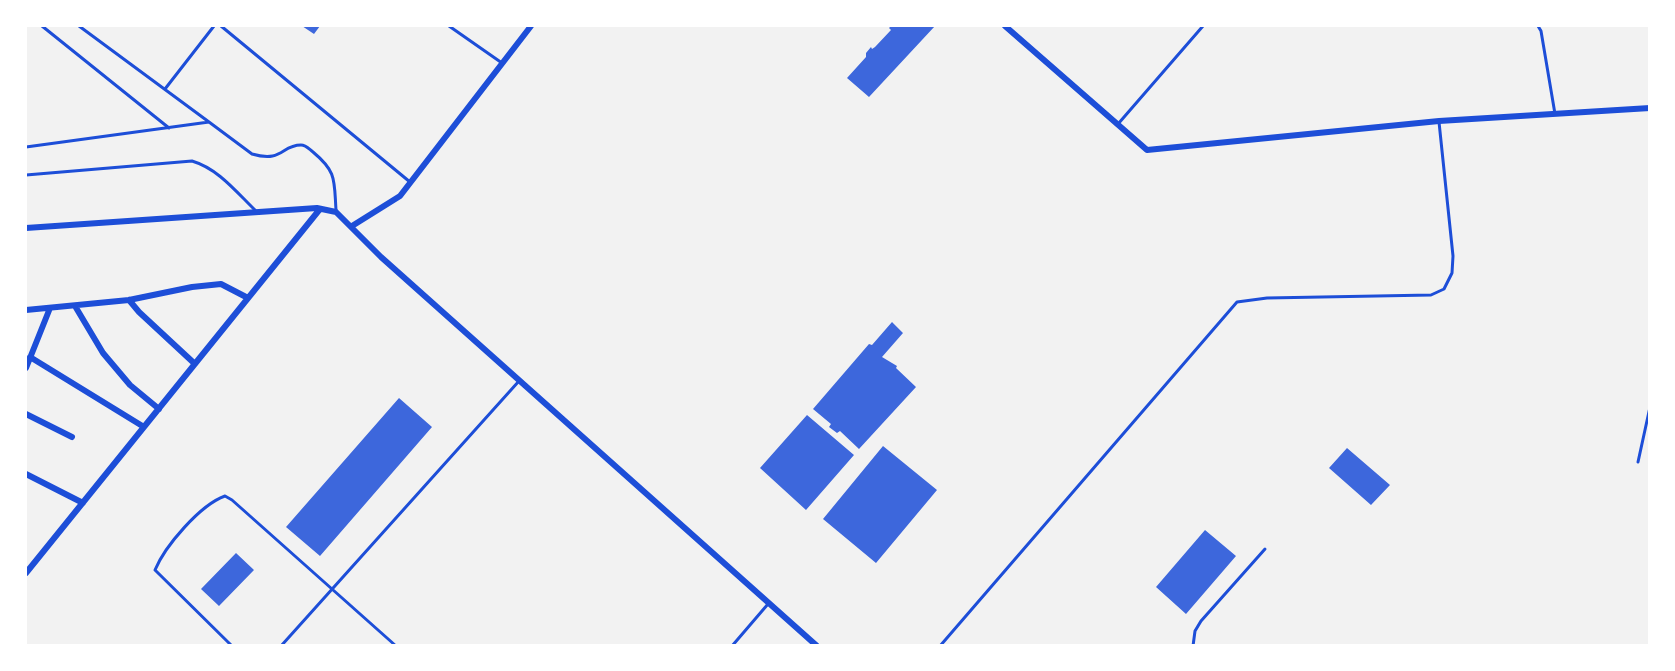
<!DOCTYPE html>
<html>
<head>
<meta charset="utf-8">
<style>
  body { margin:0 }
  #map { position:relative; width:1675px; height:671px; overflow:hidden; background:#f2f2f2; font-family:"Alegreya Sans",sans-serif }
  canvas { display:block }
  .frame { position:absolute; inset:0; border:27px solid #fff; pointer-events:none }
</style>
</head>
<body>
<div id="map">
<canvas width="1675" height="671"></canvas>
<div class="frame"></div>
</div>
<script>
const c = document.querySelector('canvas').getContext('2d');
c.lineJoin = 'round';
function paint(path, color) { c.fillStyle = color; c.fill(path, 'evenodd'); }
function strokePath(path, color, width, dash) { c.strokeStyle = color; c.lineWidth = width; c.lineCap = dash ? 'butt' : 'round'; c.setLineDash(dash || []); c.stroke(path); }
paint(new Path2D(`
  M302,26H320L314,34Z
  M891,26H935L869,97L847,78L866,57V53L871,47L872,49L875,47L891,30L889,28Z
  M892,322L903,333L882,357L897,366L896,368L916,387L859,449L840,431L837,433L829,427L831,424L813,409L869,344L872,345Z
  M399,398L432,427L320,556L286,527Z
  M807,415L854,455L806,510L760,468Z
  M883,446L937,490L876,563L823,519Z
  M1347,448L1390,485L1371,505L1329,468Z
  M1205,530L1236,556L1186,614L1156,587Z
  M236,553L254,570L219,606L201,589Z`), '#3d67dc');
strokePath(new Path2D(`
  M42,26L169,128
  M79,26L209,122
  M221,26L410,182
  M449,26L502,63
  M1538,26L1541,31L1555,114
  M165,89L214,26
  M1118,124L1203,26
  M26,147L209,122L252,154C283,163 281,145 301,145C306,145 309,149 313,152C337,172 334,180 336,210
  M26,175L192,161C219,169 237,193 257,212
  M1638,462L1650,407
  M232,646L155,570C165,546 200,505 225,496L232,500L396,646
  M281,646L519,381
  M732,646L768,604
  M940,646L1237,302L1267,298L1431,295L1444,289L1452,273L1453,256L1439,122
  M1193,646L1195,631L1201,621L1265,549`), '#1d4ed8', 3);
strokePath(new Path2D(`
  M1005,26L1147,150L1439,121L1650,108
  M352,226L400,196L531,26
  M26,228L317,208L336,212L381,257L817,646
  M129,300L139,312L195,364
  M75,306L103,353L130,385L159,409
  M26,310L129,300L192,287L221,284L248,298
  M30,357L144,427
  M26,368L50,308
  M26,414L72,437
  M26,474L83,503
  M26,573L320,209`), '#1d4ed8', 6);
</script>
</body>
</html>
